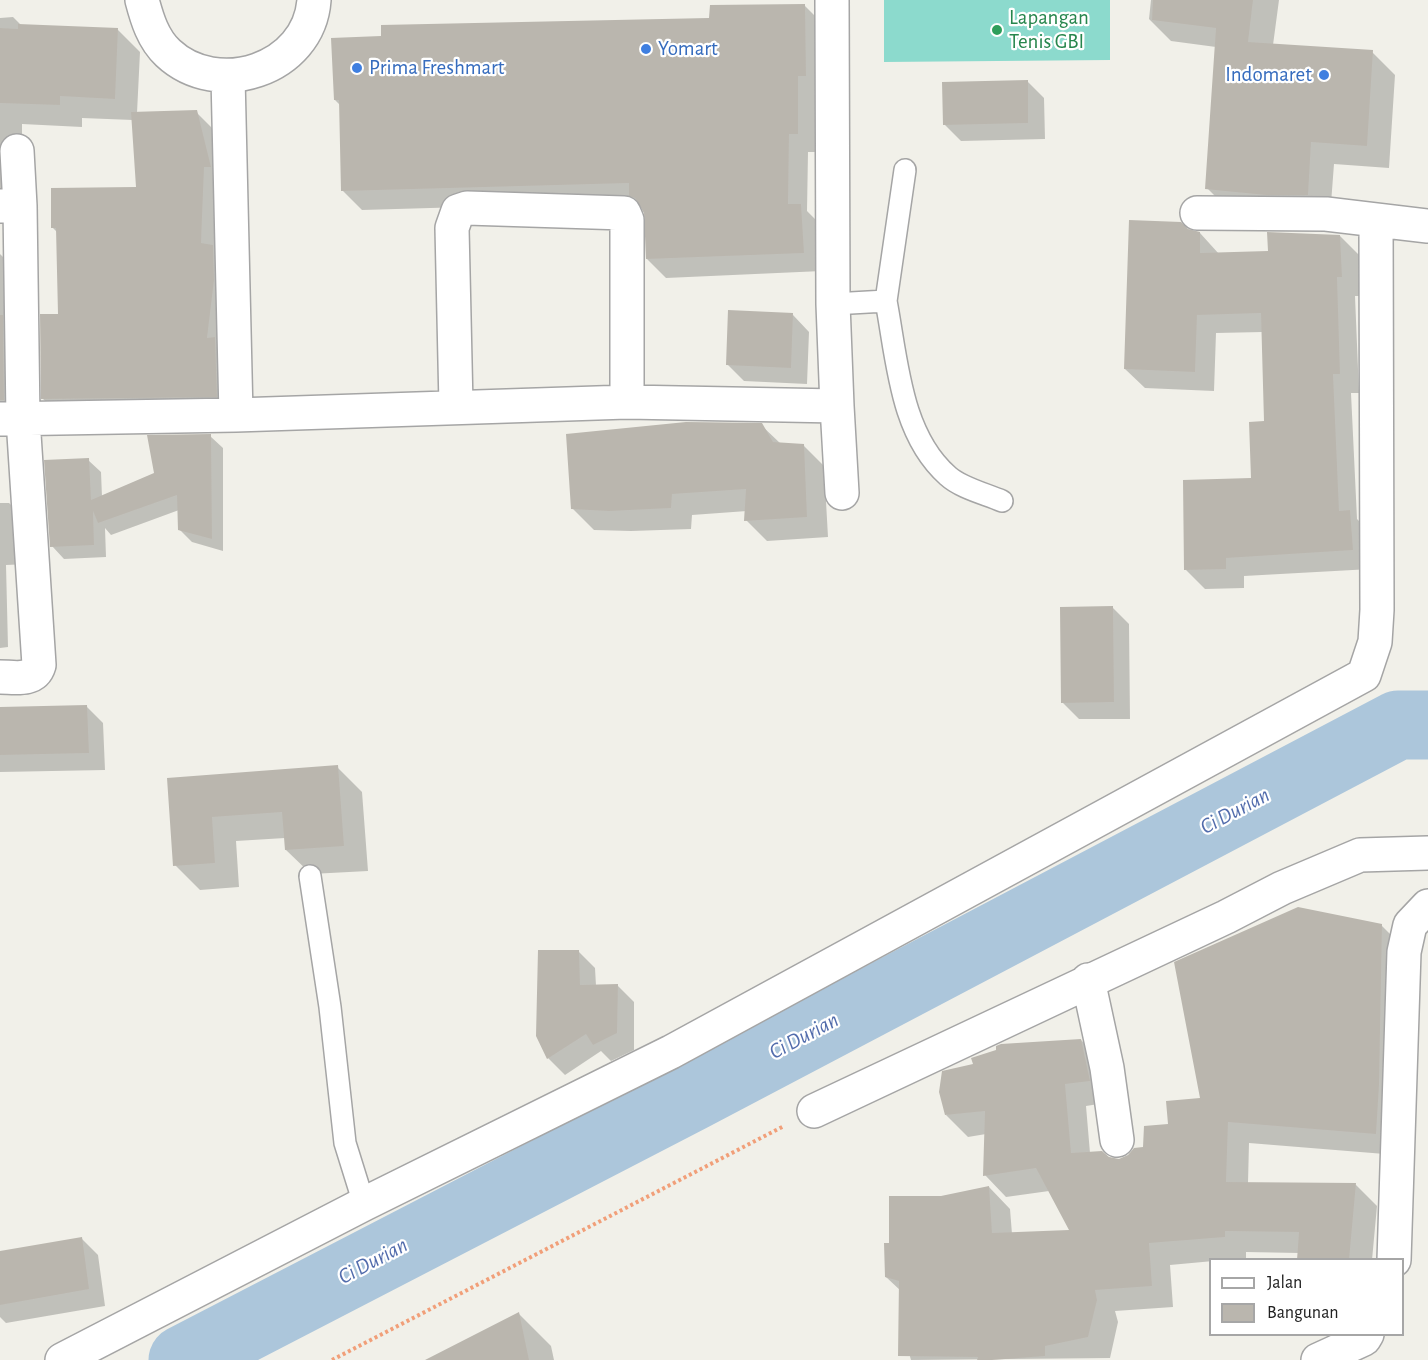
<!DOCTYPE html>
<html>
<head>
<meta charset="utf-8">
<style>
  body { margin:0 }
  #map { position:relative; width:1428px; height:1360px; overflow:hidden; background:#f1f0e9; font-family:"Alegreya Sans",sans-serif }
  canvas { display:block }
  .legend { position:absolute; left:1209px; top:1258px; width:195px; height:78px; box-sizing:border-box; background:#fff; border:2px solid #a6a6a6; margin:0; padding:8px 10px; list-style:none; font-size:18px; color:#212121 }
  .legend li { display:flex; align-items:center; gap:12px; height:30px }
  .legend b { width:30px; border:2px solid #a6a6a6 }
</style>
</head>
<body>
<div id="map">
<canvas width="1428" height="1360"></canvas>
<ul class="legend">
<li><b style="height:8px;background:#fff"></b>Jalan</li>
<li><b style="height:16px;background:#bab6ae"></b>Bangunan</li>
</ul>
</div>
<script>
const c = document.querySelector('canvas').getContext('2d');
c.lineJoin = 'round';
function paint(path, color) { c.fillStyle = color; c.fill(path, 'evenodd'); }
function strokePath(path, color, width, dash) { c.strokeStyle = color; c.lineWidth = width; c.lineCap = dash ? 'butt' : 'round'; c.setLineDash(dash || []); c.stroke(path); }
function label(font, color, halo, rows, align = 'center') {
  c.font = font + ' "Alegreya Sans",sans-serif'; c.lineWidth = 4.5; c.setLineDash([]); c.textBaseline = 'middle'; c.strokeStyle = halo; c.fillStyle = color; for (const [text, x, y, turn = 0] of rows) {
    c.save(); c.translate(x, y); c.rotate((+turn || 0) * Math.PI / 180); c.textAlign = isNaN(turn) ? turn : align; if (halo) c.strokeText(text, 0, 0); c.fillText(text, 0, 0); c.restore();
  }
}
paint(new Path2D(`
  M884,0H1110V60L884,62Z`), '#8cdacd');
paint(new Path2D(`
  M1151,0H1279L1273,45L1372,52L1395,75L1389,168L1334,164L1330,217L1230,211L1207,188L1216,47L1171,41L1149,19Z
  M804,5L823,24L817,152H808L807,211L820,224L822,271L666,278L647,259L646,213L637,202L362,210L343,191L340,105L335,100L711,19Z
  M13,17L21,25L117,29L140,52L137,113L196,112L213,129L233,413L60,415L43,399L60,316L58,233L52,227L137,189L133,120L82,118V127L22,124V206H0V18Z
  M1027,81L1044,98L1045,139L961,141L944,124Z
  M1187,231L1200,233L1219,254L1269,252L1340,236L1359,255L1360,296H1355L1359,393H1351L1357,519L1368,530L1371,569L1244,576V588L1205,589L1186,570L1252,480L1266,423L1263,332L1216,333L1214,391L1145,388L1125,369Z
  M0,254L19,273L20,416L0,417Z
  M793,315L809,332L807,384L744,381L727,364Z
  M761,425L781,444L803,445L824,466L828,537L767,541L746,520L747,511L692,515L691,529L631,531L594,530L573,509Z
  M210,436L223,448V551L192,542L179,529V510L111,535L105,528L106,557L64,559L52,546L88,460L101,472L102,497L156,473Z
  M0,503H9L26,519L29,564L6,565L8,647L0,648Z
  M1113,608L1129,624L1130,719H1079L1062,702Z
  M86,706L103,723L105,770L0,772V708Z
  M337,767L362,792L368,871L311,874L286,850L285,838L236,841L239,887L200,890L175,865L169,779Z
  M1381,925L1403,947L1397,1155L1249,1143L1248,1183L1356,1185L1377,1206L1372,1260H1298L1299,1253L1246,1252V1258L1170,1265L1173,1307L1115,1311L1118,1322L1110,1358L911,1360L900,1322L901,1291L886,1277L891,1245L941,1198L989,1187L1010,1209L1012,1234L1071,1232L1049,1191L1006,1197L985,1175L986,1134L968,1137L946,1115L1081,1040L1103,1062L1111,1102L1086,1106L1090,1153L1120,1160L1144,1148L1202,1099Z
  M579,952L595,968L596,986H618L634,1002V1050L611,1061L601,1051L565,1075L548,1058Z
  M81,1238L98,1255L105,1306L6,1323L0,1317V1252Z
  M519,1314L551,1346L554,1360H428Z`), '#0003');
strokePath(new Path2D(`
  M183,1360L691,1097L1398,725H1428`), '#acc6db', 69);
paint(new Path2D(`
  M1153,0H1253L1248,42L1373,50L1367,146L1311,142L1308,195H1266L1205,189L1216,28L1152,20Z
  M805,4L806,76H798V134H789L788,204H801L804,253L646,259L644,213L635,198L629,196V183L341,191L339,100H334L331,38L381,36V25L709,18L710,5Z
  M18,24L118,28L115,99L60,96V105L0,103V28L18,29Z
  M1028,80V123L943,125L942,82Z
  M197,110L211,167H204L201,243L213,245L214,280L207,338L215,337L217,397L41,399L40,314H58L56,228H51V188L136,187L131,112Z
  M1129,220L1181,222L1188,229L1200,232V253L1268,251L1267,232L1340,235L1342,277H1337L1340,374H1333L1339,511L1350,510L1353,550L1226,558V569L1184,570L1183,480L1251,478L1249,422L1264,421L1261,313L1197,315L1195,372L1124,369Z
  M728,310L793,313L791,368L726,365Z
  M0,315H3L4,400H0Z
  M686,422L762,423L773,442L804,444L807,517L744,521L746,489L672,494L671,508L609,511L571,509L566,434Z
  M211,434L212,539L178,530L177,495L98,523L93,511L94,545L50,547L44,460L89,458L91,500L154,473L147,435Z
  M1113,606L1114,702L1061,703L1060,607Z
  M87,705L89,753L0,755V707Z
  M338,765L344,846L285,850L282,812L212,817L215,863L173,866L167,778Z
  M1298,907L1382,924L1379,1085L1376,1134L1228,1122L1226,1182L1356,1183L1349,1260H1297L1299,1232L1225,1231V1237L1149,1243L1152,1286L1095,1290L1097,1300L1088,1337L1045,1346V1356L992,1360H977L978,1357L898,1356L899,1281L885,1277L884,1243H889V1196H941L989,1186L992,1233L1069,1230L1036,1168L983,1176L985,1111L945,1115L939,1092L942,1071L973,1064L971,1058L996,1050V1046L1001,1044L1081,1039L1090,1081L1065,1084L1071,1153L1102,1151L1109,1157L1119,1159L1128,1155L1134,1148L1143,1147L1144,1126L1168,1124L1166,1101L1200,1098L1174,962Z
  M538,950H579L580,985L618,984L617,1033L593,1045L586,1034L547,1059L536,1036Z
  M82,1237L89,1289L0,1305V1251Z
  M519,1312L529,1360H425Z`), '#bab6ae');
const service = new Path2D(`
  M886,301L905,170
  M833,304L886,301C897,358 900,434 948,476C961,488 986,494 1002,501
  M310,876L330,1007L345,1143L364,1204`);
const minor = new Path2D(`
  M142,0C147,19 153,39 168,53C217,99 309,70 314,0
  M228,77L236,415
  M17,151L20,206
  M0,206H20L23,419L39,665C34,682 14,677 0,677
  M1197,213L1326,214L1428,226
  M456,406L452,228L458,211L467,208L624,213L627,220V402
  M837,406L842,493
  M0,419L236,415L627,402L837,406L833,304L832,0
  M1088,980L1107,1068L1117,1140
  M814,1111L1226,917L1282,888L1360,855L1428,853
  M1394,1260L1404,952L1410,925L1428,906
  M62,1360L364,1204L671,1052L1364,675L1375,642L1377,610L1376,221
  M1318,1360L1364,1339L1367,1334`);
strokePath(service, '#a5a5a5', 24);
strokePath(minor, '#a5a5a5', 36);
strokePath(new Path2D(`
  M332,1360L784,1126`), '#f19f79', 4, [3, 3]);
strokePath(service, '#fff', 21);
strokePath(minor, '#fff', 33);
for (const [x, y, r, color] of [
  [997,30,6,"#2e9e5b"],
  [646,49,6,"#3f7fe0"],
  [357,68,6,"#3f7fe0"],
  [1324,75,6,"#3f7fe0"]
]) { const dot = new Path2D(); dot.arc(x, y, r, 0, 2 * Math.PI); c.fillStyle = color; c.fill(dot); strokePath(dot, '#fff', 2); }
label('21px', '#27864d', '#fff', [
  ["Lapangan",1009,18],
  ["Tenis GBI",1009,42]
], 'left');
label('21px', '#366cbe', '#fff', [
  ["Yomart",658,49],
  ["Prima Freshmart",369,68],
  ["Indomaret",1312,75,"right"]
], 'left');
label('italic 22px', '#526cac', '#fff', [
  ["Ci Durian",1235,811,-28],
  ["Ci Durian",804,1036,-28],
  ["Ci Durian",373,1261,-28]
]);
</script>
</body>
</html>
